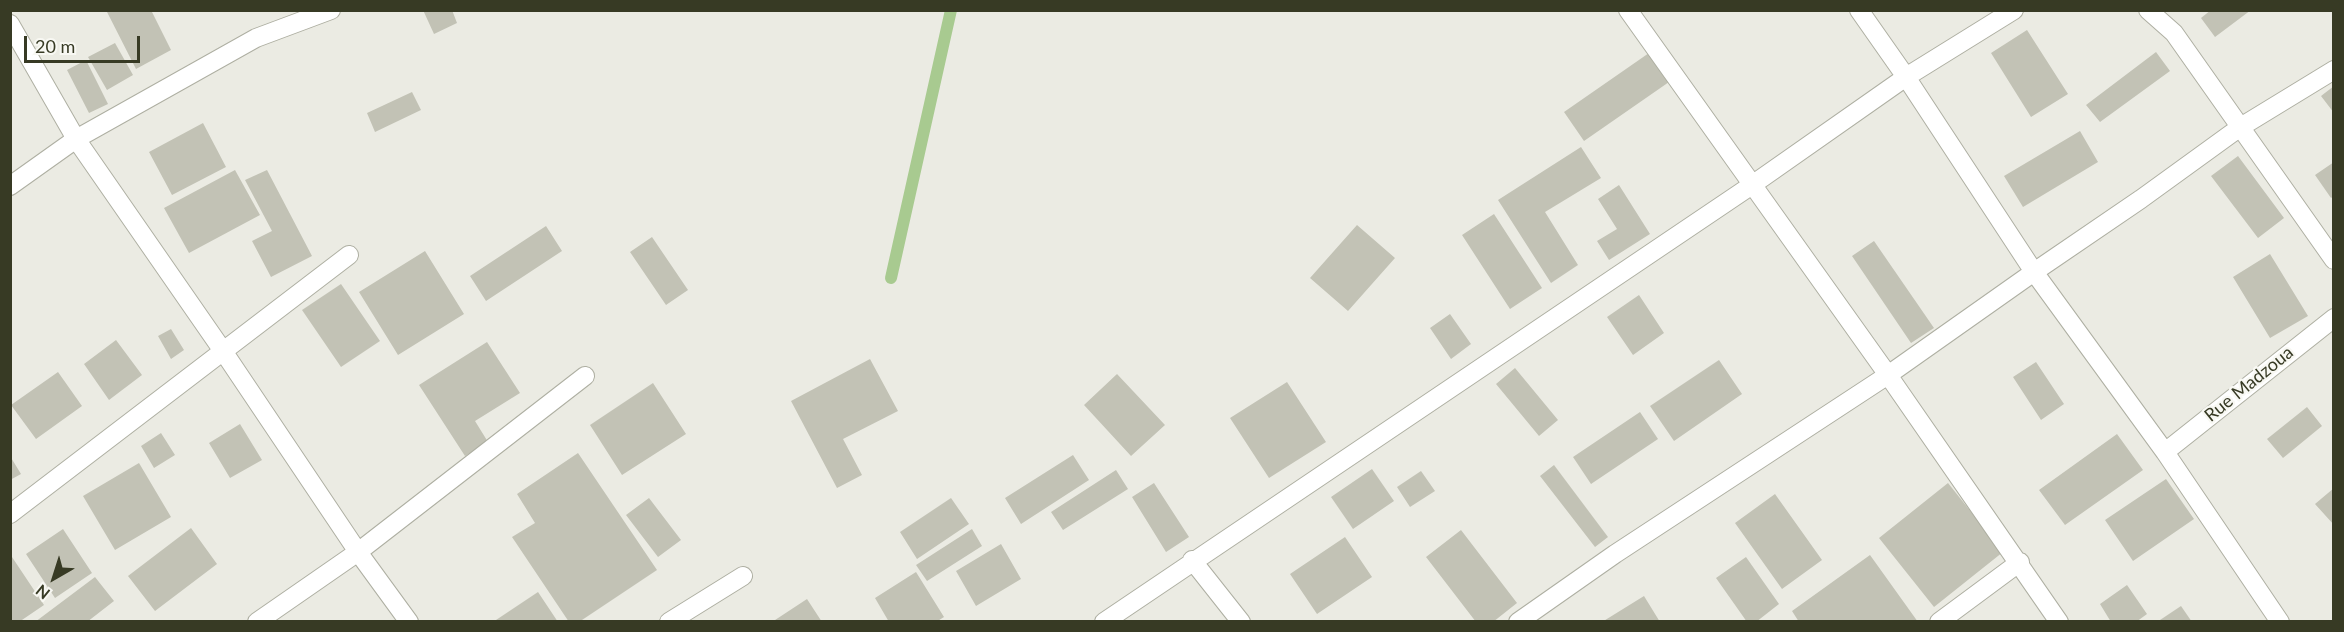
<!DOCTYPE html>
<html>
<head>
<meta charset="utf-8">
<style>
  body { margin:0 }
  #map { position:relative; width:2344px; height:632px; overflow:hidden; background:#ebebe3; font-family:Lato,sans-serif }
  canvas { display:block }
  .frame { position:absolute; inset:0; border:12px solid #373a24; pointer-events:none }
  .north { position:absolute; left:24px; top:548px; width:60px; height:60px; -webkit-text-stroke:4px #f8f8f3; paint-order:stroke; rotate:219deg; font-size:16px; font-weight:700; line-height:24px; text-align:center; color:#373a24 }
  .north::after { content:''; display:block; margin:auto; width:21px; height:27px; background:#373a24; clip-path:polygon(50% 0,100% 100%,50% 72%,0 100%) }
  .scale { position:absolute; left:24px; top:36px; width:116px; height:27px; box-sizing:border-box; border:3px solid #373a24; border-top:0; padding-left:8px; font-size:18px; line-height:21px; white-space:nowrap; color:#373a24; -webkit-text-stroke:4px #f8f8f3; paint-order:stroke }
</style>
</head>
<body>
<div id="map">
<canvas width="2344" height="632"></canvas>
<div class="frame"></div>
<div class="north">N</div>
<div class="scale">20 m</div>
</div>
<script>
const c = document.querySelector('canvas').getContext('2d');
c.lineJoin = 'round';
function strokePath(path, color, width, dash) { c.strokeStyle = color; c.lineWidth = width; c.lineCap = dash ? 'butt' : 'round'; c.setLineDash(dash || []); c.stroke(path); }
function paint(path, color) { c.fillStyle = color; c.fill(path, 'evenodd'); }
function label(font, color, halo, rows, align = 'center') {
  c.font = font + ' Lato,sans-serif'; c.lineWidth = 4.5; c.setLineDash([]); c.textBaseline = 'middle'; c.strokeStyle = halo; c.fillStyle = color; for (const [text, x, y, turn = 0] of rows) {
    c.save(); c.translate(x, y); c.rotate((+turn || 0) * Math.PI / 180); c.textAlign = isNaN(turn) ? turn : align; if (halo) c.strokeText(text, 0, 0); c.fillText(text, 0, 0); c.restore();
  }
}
strokePath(new Path2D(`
  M891,278L951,10`), '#a8ca90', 12);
paint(new Path2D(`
  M106,10H151L171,50L136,69Z
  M423,10H452L457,23L434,34Z
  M2211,10H2251L2215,37L2201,18Z
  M2027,30L2068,94L2031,117L1991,53Z
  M115,43L133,75L107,90L88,57Z
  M2156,52L2170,71L2100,122L2086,105Z
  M1649,53L1669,82L1584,141L1564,112Z
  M86,60L108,104L89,113L67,70Z
  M2334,86V113L2321,96Z
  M412,92L421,110L375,132L367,113Z
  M203,123L226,167L172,195L149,152Z
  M2080,131L2098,162L2023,207L2004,176Z
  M1581,147L1601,178L1545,212L1578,265L1551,283L1498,200Z
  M2238,156L2284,218L2258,238L2211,176Z
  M2334,162V196L2331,198L2315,175Z
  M235,170L260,215L189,253L164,208Z
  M267,170L312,256L271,277L252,241L272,231L245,180Z
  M1619,185L1650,234L1609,260L1597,241L1617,229L1598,199Z
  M1494,214L1542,288L1510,309L1462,235Z
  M1357,225L1395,258L1348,311L1310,278Z
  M546,226L562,251L486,301L470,276Z
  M652,237L688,290L666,305L630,252Z
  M1874,241L1934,328L1911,343L1852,256Z
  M425,251L464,314L398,355L359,292Z
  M2270,254L2308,316L2270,338L2233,277Z
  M341,284L380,341L341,367L302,310Z
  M1639,295L1664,333L1633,355L1607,317Z
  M1450,314L1471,344L1451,359L1430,328Z
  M171,329L184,350L171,359L158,336Z
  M116,340L142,375L109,400L84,364Z
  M487,342L520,393L475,421L488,442L465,456L419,385Z
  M870,359L898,411L843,439L862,475L837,488L791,401Z
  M1719,360L1742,394L1674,441L1650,406Z
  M2036,362L2064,404L2041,420L2013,377Z
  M1515,368L1558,420L1539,436L1496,384Z
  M58,372L82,406L36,439L11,405Z
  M1117,374L1165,425L1131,456L1084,405Z
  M1287,382L1326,442L1269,478L1230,418Z
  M653,383L686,434L622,475L590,425Z
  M2307,407L2322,426L2283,458L2267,439Z
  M1640,412L1658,439L1591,484L1573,457Z
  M240,424L262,460L230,478L209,443Z
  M161,433L175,455L154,468L141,446Z
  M2117,434L2143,470L2065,525L2039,490Z
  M578,453L657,570L579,622H569L512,537L535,523L517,494Z
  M1073,455L1089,480L1021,524L1005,498Z
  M10,456L21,474L10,480Z
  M139,463L171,517L115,550L83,496Z
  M1554,465L1608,537L1595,547L1540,476Z
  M1372,469L1394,501L1353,529L1331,497Z
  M1116,470L1128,489L1063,530L1051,512Z
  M1421,471L1435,491L1410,507L1397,487Z
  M2166,479L2194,519L2133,561L2105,520Z
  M1154,483L1189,537L1166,552L1132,497Z
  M1948,483L2003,552L1934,607L1879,538Z
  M2334,488V525L2315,504Z
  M1775,494L1822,560L1782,589L1735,523Z
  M649,498L681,540L658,557L626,515Z
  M951,498L969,524L917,559L900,532Z
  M191,528L217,564L155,611L128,576Z
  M63,529L92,573L55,598L26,554Z
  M972,529L982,546L927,581L916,565Z
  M1461,530L1517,603L1493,622H1476L1426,557Z
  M1345,537L1372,577L1317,614L1290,574Z
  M1001,544L1021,579L976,606L956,571Z
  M10,554L44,605L19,622H10Z
  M1870,555L1918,622H1799L1792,611Z
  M1746,557L1779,604L1756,622H1747L1716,578Z
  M916,572L944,617L936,622H889L875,598Z
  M95,577L114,601L87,622H35Z
  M2127,585L2147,614L2136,622H2111L2100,604Z
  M538,592L558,622H493Z
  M1644,596L1660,622H1602Z
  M807,599L822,622H772Z
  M2181,606L2192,622H2157Z`), '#c2c2b5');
const street = new Path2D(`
  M1628,10L1888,375L2059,622
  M1859,10L1906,77L2034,272L2165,452L2280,622
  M2148,10L2174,33L2334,260
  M10,24L76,139L223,351L358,552L409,622
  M10,186L76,139L256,38L331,10
  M2165,452L2334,318
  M10,514L349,255
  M1192,560L1241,622
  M257,622L358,552L585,376
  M669,622L743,576
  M1104,622L1752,185L1906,77L2014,10
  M1518,622L1615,554L1888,375L2034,272L2141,199L2239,128L2334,70
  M1939,622L2020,562`);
strokePath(street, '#aeafa2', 20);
strokePath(street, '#fff', 18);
label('18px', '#373a24', '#f8f8f3', [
  ["Rue Madzoua",2249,384,-39]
]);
</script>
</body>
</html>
